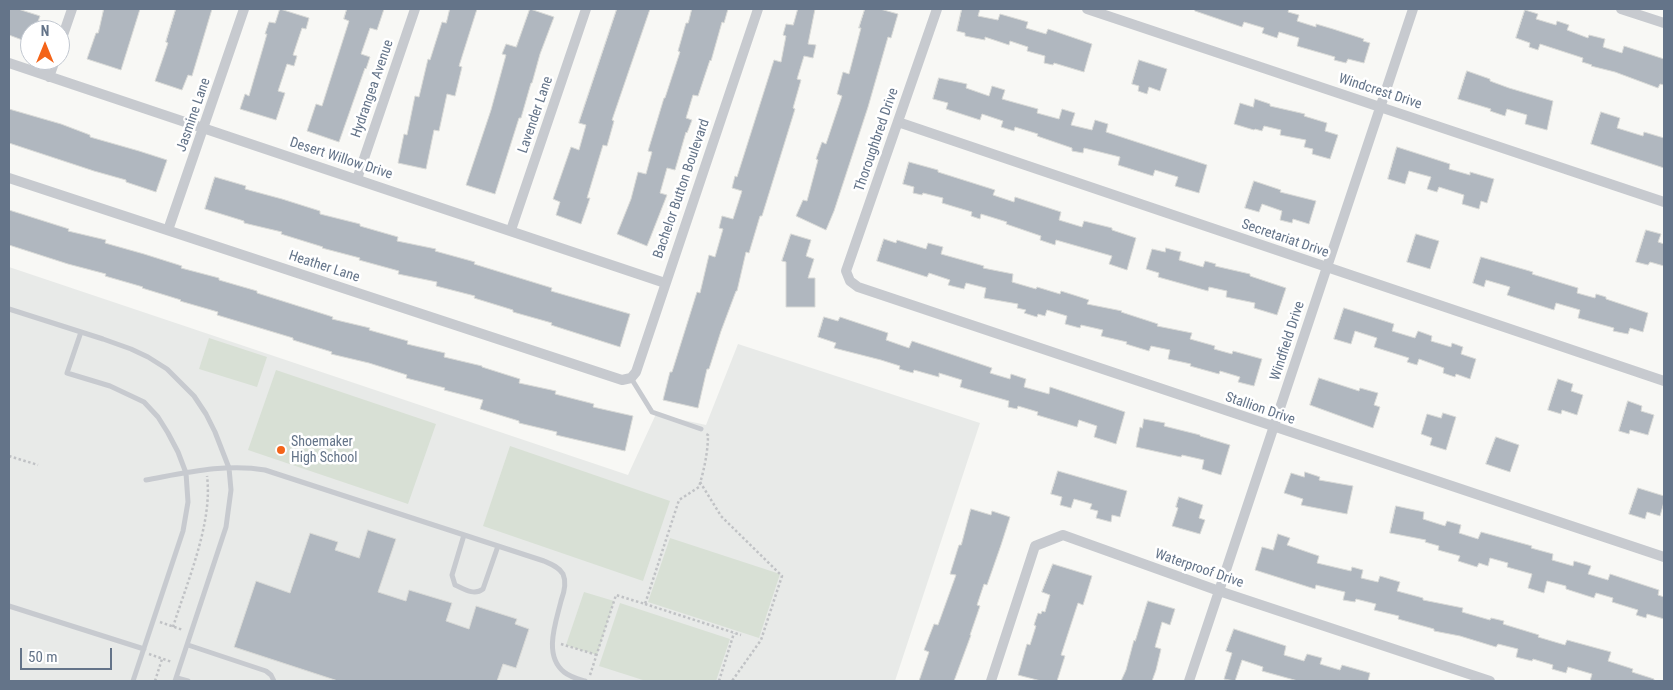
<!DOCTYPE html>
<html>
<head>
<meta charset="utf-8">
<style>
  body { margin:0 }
  #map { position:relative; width:1673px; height:690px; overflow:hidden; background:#f8f8f5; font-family:"Roboto Condensed",sans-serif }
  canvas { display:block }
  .frame { position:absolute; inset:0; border:10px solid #647489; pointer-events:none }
  .north { position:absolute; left:20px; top:20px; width:50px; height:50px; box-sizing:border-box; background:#fff; border:1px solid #c1c7d0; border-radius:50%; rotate:0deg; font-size:14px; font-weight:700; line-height:20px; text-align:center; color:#647489 }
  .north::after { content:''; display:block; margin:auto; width:18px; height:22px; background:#f46419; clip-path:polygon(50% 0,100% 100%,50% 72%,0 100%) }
  .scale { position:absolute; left:20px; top:648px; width:92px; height:22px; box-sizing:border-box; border:2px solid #647489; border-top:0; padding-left:6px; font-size:15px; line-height:18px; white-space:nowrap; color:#647489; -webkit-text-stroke:4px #fff; paint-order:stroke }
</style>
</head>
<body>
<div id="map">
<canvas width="1673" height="690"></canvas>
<div class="frame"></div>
<div class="north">N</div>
<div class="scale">50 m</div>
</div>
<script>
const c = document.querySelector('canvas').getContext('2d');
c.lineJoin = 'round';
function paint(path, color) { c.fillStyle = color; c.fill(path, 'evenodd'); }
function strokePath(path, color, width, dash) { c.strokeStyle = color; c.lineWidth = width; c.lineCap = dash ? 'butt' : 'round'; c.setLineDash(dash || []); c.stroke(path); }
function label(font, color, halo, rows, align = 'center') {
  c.font = font + ' "Roboto Condensed",sans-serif'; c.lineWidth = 5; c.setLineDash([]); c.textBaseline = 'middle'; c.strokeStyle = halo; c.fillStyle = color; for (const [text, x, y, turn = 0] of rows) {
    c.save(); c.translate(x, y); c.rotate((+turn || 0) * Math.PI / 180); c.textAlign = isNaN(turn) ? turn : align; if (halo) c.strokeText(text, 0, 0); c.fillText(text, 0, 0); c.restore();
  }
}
paint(new Path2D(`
  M9,267L628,475L656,414L706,425L738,344L980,423L895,681H9Z`), '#e8eae8');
paint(new Path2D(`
  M209,338L267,357L257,387L199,369Z
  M276,370L436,424L408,504L248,450Z
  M510,446L670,501L643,581L483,526Z
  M670,538L780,574L759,638L648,602Z
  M584,592L614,601L597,655L566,645Z
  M620,603L730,639L716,681H646L599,666Z`), '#d8e0d5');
const building = new Path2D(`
  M9,9H18L40,16L36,27H30L25,41L9,35Z
  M104,9H140L121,70L87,59L96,33H98Z
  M176,9H212L192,76L188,75L182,90L155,81L168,43L166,42Z
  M280,9L309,18L306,29L302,28L293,55L297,56L294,66L287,64L278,91L285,93L276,120L240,109L245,94L249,96L267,34H265L269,22L275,23Z
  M347,9H384L377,30L370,28L361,54L370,57L366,69L365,68L339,142L307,131L316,104L322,106L349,21L344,19Z
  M450,9H477L459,66L462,67L455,96L447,94L439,131L434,130L426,169L398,163L404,134L407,135L415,96L419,97L428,59L430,60L442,22L446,23Z
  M530,9L554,17L540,54L532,83H531L521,118H519L495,194L466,185L491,110L506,55L502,54L506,44L516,47Z
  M617,9H650L612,120L614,121L607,146L603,145L587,198H590L581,224L556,215L560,202L553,199L571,147L579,150L586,125L579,123Z
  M692,9H728L724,23L722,22L711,61L710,60L698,96L693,95L686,118L692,120L687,133L686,132L675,170L667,168L660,193L667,195L647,246L617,234L631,199L638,172L646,174L652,152L648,151L664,98H665L680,52L678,51L686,23H688Z
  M798,9H815L808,44L816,45L813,58L804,56L797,79L801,80L793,108L795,109L762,216H760L749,253L746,252L737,291H736L721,331L709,369H707L698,408L663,400L670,372H672L697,292L700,293L709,255L715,257L723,229L719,228L722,216L733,219L742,191L732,188L735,176L737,177L774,60L781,62L786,36L783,35L786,24L793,25Z
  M865,9H880L898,14L891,38L888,37L868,107L834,211L826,230L796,216L803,200L807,201L818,160L816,159L822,142L826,144L842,96L837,94L843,72L849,74L861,28H859Z
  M962,9H980L978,16L998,20L1000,14L1028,22L1026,28L1046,34L1048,29L1092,44L1084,72L1054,63L1053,65L1044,63L1045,56L1027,51L1028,47L1010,41L1009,45L985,37V40L965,36V33L957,31Z
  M1195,9H1289L1288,12L1299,15L1297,21L1316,27V24L1333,29L1364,39L1363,41L1370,43L1364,63L1348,59L1346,63L1334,60L1335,57L1297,46L1299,38L1279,32L1277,38L1262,33L1264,28L1244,22L1242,27L1195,11Z
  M1525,10L1538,14L1536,19L1556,25L1557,21L1569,25L1567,30L1588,38L1589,35L1605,39L1603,47L1622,53L1624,46L1664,59V85L1660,84L1658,88L1615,72L1591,66L1592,65L1582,62L1583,58L1540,44L1538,50L1529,47L1530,43L1516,38Z
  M1139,60L1167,69L1160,91L1149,87L1147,94L1138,91L1139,86L1132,84Z
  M1467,71L1490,79V81L1509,88L1553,101L1547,130L1525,124L1527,115L1507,109L1505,116L1490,111L1491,109L1458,99Z
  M939,78L967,84L966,88L989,96L992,86L1005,90L1002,99L1038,109L1037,113L1059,119L1062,109L1075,113L1071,125L1092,130L1095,120L1108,124L1106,132L1207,165L1199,193L1175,186L1178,177L1155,170L1153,176L1118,165L1120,157L1084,148L1083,153L1072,151V148L1037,136L1038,134L1015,127L1014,131L1001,127L1003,121L982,114L980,120L946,109L948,103L933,99Z
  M1255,99L1270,104V106L1305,114L1304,116L1327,123L1325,131L1338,135L1330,159L1312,154L1313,149L1304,147L1306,140L1280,135L1281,130L1264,126L1262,131L1255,129L1254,130L1234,124L1240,103L1253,107Z
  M9,109L61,124L90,135V137L139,151L167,160L156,192L126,182V180L94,171L9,143Z
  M1601,112L1620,118L1617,128L1643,136L1644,132L1664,138V168L1591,144Z
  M1397,147L1450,164L1449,169L1470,175V172L1494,179L1487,203L1481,201L1479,209L1462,204L1464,195L1439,187L1437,192L1427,189L1431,177L1409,171L1405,184L1388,179Z
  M909,162L938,170V172L995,190L993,195L1014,202L1015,197L1061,212L1059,220L1082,227L1084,221L1112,228V230L1136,238L1127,270L1109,264L1112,256L1056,240L1055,245L1040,240L1041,236L1006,224L1007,222L981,214L980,219L971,216L972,212L942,203L943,198L923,193L922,195L913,193L914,187L903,184Z
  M215,177L246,186L245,189L282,199L320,211V214L360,224V226L398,237L397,241L436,249L435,251L475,262L474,264L552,288L551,291L630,314L620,347L551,325L552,323L513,312V310L474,298L475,296L436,286L437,282L398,274L399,271L359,260L360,258L322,248L323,247L281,234L282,232L244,223V221L205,209Z
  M1254,181L1281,190L1280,192L1316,201L1309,224L1293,219L1292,223L1280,220L1282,211L1262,204L1259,212L1245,208Z
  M9,210L69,229L68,231L106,240L105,243L144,254L182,266L181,268L219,278V280L257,291V293L333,317L332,319L370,328L369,330L408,341L407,344L445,353L444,357L482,366V367L520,379L519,383L556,391L555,394L594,404L593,407L633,416L625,451L556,435L557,432L519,423V421L480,409L483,400L444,390L445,388L406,378L407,375L369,363L331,354L332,352L293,340V338L217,315L218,312L180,301L181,300L142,288L143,287L105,276L106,274L68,264L9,245Z
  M1646,230L1661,234L1658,242L1664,244V266L1650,262L1648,265L1636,262Z
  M791,234L811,240L806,256L814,259L808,278H815V307H786V262L782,261Z
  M1416,234L1439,241L1430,269L1407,262Z
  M884,239L896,243L897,240L926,249L928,243L943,247L941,254L984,266L983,268L1013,274L1012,282L1036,289L1037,287L1060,294L1061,291L1080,297L1089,300L1087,304L1122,311L1121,312L1158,324L1157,326L1192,333L1190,339L1215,346L1214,349L1232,354L1233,351L1262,359L1254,386L1238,382L1240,377L1220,371L1219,374L1190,366L1191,364L1168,359L1170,350L1151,346L1149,351L1126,344L1127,342L1101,336L1103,330L1081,325L1080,328L1065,324L1067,316L1047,310L1045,316L1038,314L1037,317L1024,313L1026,310L1017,308L1018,304L984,298L986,288L966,283L964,289L948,285L950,280L929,273L927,277L877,261Z
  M1166,248L1181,252L1179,260L1203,267L1205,261L1216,264L1215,266L1250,274V276L1286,288L1277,315L1254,308L1255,303L1226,297L1227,291L1209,287L1208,291L1158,277L1159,273L1146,269L1152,249L1165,252Z
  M1481,257L1533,272L1532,274L1578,288L1577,293L1595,298L1596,294L1606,297V299L1648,313L1643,332L1630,328L1628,334L1613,331L1614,328L1578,318L1580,310L1556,303L1554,310L1507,295L1510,287L1486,280L1484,287L1473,283Z
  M1344,308L1394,324L1392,331L1415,338L1418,331L1432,336L1431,341L1451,347L1452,343L1463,347L1461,354L1476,359L1470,379L1456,374L1455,377L1443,373L1444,368L1419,359L1417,365L1407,362L1409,358L1374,347L1377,338L1355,331L1351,344L1334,339Z
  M824,317L838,321L840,317L888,333L886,340L909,348L912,341L992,368L990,373L1010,379L1011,374L1026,379L1024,387L1049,394L1050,387L1125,412L1116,444L1094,437L1097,426L1079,420L1077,427L1037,415L1038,412L1018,406L1017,409L1008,407L1009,401L960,387L962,380L939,373V377L914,370L913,373L899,369L900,366L881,360L834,348L836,343L818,337Z
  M1319,378L1359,391L1360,388L1378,393L1374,405L1380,407L1373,428L1310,405Z
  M1558,379L1573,384L1571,391L1583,395L1577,415L1562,410L1561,414L1548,410Z
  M1628,401L1642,406L1641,411L1654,415L1648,435L1630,430L1629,434L1619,431Z
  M1443,413L1456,417L1446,450L1430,445L1432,438L1421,434L1427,414L1441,418Z
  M1144,419L1165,423L1164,426L1200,435V436L1230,445L1221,475L1202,469L1204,460L1182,455L1181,457L1136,447L1140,427L1142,428Z
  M1496,437L1519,445L1510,472L1486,464Z
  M1058,471L1127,491L1120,517L1112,515L1111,522L1096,518L1098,511L1090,509L1092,504L1074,499L1071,508L1060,505L1062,497L1051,494Z
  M1305,472L1320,477L1319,480L1353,486L1347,514L1306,506L1301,505L1303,499L1284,493L1291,473L1304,477Z
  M1638,488L1664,496V502L1660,516L1647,512L1645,519L1629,514Z
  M1179,497L1203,505L1199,518L1205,520L1200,534L1172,526L1178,508L1176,507Z
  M1396,506L1424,512L1423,519L1445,526L1447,521L1461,525L1459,533L1478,539L1481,532L1532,546L1531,548L1553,554L1552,560L1573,566L1574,561L1591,566L1588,574L1608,580L1610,574L1659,590L1658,595L1664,597V619L1647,614L1646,618L1636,615L1638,610L1612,602L1613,598L1596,593L1594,598L1566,589V586L1547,581L1544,593L1528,588L1532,574L1507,567L1508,563L1490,558L1488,566L1479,563L1477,567L1458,561L1460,556L1438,550L1439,546L1425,542L1426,540L1390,533Z
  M971,509L991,515L992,511L1010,517L1001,545L987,585L984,584L977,605L980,606L970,635H971L954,681H919L929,652L924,650L934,624L938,625L956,575L950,574L959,545H961Z
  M368,530L396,539L378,592L406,601L409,590L452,603L446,621L469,629L476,606L517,619L515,624L529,629L516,668L503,664L497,681H338L234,647L256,581L290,593L310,533L338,542L335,550L359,558Z
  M1278,534L1290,538L1287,545L1319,556L1317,563L1351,571L1352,567L1363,570L1361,578L1378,582L1380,576L1400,582L1397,591L1423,598V600L1463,608L1462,612L1490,620L1491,618L1504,621L1503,624L1539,635L1538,637L1565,645L1567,640L1611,652L1608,661L1633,669L1632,672L1654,679V681H1590L1592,674L1568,667L1566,673L1552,669L1553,665L1533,659L1532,661L1516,657L1518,649L1498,644L1496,647L1460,636L1434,631V629L1398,619L1399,616L1374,610L1376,604L1356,599L1355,602L1343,600L1345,592L1316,585L1315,589L1255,570L1262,547L1273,550Z
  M1053,564L1092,576L1083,605L1078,603L1061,655L1065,656L1057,681H1041L1018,675L1027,644L1030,645L1036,626L1034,625L1038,613L1041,614L1042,611L1045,612L1050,595L1042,592Z
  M1148,601L1175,609L1170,625L1162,622L1155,647L1161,649L1156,670L1152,681H1121L1126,670L1134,640L1135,641Z
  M1234,629L1286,646L1284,655L1304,661L1307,654L1322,658L1320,664L1340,670L1342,665L1370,673L1368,681H1298L1262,671L1263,667L1242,660L1235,681L1224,679L1232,653L1226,651Z`);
paint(building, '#b0b7bf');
strokePath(building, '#d9dad7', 1);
strokePath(new Path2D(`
  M9,456L38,465
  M700,482L721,516L782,576L761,640L732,681
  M645,604L741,635
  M160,622L183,630
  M173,627C187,582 213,523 207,476
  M561,644L597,655
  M149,654L172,662
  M590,675L616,595L645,604L679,500L699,487C704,470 708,452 708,435L706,434
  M155,681L162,659
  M719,681L734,633`), '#c0c2c5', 2.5, [2.5, 2.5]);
strokePath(new Path2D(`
  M9,309L103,339L131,349L148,357L167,369L194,396L206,414L215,432L229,468L231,490L226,527L175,681
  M81,332L67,373L110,386L144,402L158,417L168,433L178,452L186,473L188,502L183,531L133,681
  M631,378L652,412L701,429
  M146,480C185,473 226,463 265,470L544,561C551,564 559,567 563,574C567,583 564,593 561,601C556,622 543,655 564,672C570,677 578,679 585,681
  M464,535L452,575L455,585C464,589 474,596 483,589L498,546
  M9,606L144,649
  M188,645L266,671L271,675L274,681
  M177,678L188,681`), '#c7cacf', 5);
strokePath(new Path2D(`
  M937,9L846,271L850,281L858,287L1664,557
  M1087,9L1664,202
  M1621,9L1664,23
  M60,44L72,9
  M9,63L665,283
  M49,77L55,60
  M898,122L1664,381
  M9,178L622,380L631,378L636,372L758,9
  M357,179L415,9
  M168,230L244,9
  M511,230L586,9
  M991,681L1035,546L1063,535L1219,591L1490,681
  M1189,681L1413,9`), '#c7cacf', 10);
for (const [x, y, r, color] of [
  [281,450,5,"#f46419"]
]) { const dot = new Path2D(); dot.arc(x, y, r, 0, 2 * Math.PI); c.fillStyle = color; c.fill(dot); strokePath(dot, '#fff', 2); }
label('14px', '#647489', '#fff', [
  ["Hydrangea Avenue",373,89,-71],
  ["Windcrest Drive",1380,92,18],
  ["Jasmine Lane",194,115,-71],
  ["Lavender Lane",536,115,-71],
  ["Thoroughbred Drive",877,140,-71],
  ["Desert Willow Drive",341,159,18],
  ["Bachelor Button Boulevard",682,189,-71],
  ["Secretariat Drive",1285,239,19],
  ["Heather Lane",324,267,18],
  ["Windfield Drive",1288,341,-72],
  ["Stallion Drive",1260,409,19],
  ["Waterproof Drive",1199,569,19]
]);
label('14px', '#647489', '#fff', [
  ["Shoemaker",291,442],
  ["High School",291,458]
], 'left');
</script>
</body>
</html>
